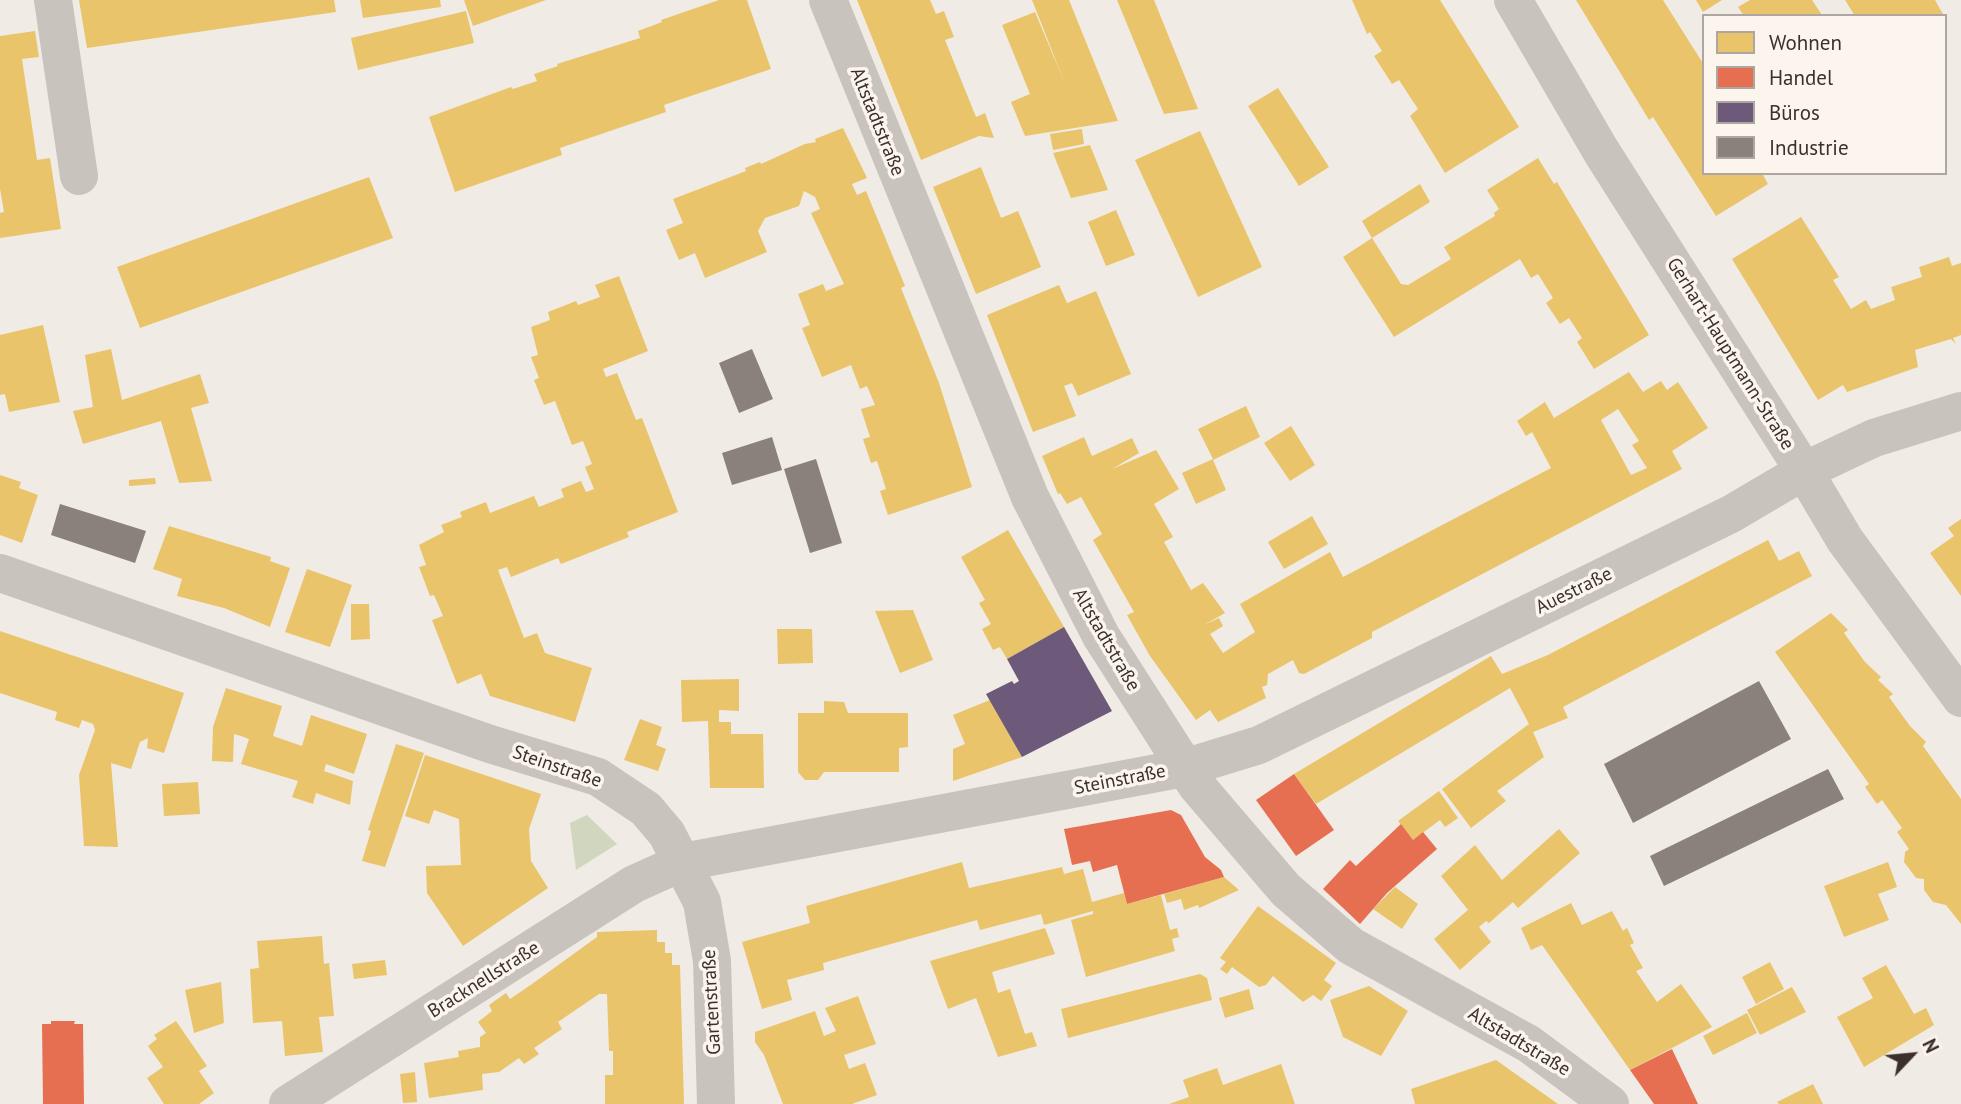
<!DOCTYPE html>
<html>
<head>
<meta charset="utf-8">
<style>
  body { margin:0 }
  #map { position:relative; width:1961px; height:1104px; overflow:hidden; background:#f0ebe5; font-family:"PT Sans",sans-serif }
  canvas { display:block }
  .legend { position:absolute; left:1702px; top:14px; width:245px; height:161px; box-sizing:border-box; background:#fbf5ee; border:2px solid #aea6a0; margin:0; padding:9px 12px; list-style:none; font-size:21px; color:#3b302b }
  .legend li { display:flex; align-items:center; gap:14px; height:35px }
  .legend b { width:35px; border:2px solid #aea6a0 }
  .north { position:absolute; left:1877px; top:1020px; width:70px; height:70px; -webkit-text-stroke:5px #fbf5ee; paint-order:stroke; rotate:64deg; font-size:19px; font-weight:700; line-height:28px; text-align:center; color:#3b302b }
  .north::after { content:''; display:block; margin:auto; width:24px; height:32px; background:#3b302b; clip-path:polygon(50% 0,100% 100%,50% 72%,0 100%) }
</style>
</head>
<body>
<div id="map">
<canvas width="1961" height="1104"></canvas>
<ul class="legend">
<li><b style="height:19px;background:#e9c46a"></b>Wohnen</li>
<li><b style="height:19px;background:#e76f51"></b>Handel</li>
<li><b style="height:19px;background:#6d597a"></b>Büros</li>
<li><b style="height:19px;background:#8a817c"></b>Industrie</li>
</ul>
<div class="north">N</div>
</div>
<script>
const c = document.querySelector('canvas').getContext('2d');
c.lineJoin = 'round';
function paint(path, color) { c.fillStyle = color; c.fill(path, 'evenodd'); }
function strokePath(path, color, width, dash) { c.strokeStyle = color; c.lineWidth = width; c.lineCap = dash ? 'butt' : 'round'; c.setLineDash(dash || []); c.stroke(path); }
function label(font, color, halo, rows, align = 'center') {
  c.font = font + ' "PT Sans",sans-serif'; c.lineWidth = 7; c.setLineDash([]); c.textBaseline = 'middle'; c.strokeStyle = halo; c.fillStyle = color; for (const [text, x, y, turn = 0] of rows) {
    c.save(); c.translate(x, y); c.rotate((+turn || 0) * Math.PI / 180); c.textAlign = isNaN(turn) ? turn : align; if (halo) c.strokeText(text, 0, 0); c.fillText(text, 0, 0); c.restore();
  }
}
paint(new Path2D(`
  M587,815L617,844L576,870L570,823Z`), '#d1d6bf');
paint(new Path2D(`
  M79,0H334L336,12L87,48Z
  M360,0H440L441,7L363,18Z
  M464,0H546L473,26Z
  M719,0H747L771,69L664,105L666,112L560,148L562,155L455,192L429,117L511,87L513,89L537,81L534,74L558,66L557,64L640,38L638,31L662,22L661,20Z
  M857,0H930L936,14L944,11L954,37L945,40L976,117L985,113L994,138L979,136L921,160Z
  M1032,0H1069L1118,121L1025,136L1011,102L1030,94L1002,25L1035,12L1064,81Z
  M1117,0H1154L1198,109L1164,114Z
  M1352,0H1440L1519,127L1445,173L1410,116L1418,109L1399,80L1392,84L1374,56L1382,51L1370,32L1367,34Z
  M1576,0H1663L1704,65V173H1762L1768,184L1716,216L1653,117L1649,120Z
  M1696,0H1722L1703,12Z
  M1750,0H1812L1822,15L1744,16L1738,7Z
  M1845,0H1935L1944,16H1855Z
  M466,11L474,43L358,70L351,38Z
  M35,31L39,57L22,59L37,160L50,158L61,229L0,238V213L4,212L0,189V36Z
  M1278,88L1329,167L1299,186L1248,106Z
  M843,128L867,178L852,184L857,195L866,191L905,286L901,288L939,383L972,487L888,515L880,491L886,489L877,461L871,463L863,439L870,437L861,409L875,405L867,386L860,389L851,365L822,377L802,328L810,325L798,294L823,284L826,291L844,284L811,213L820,209L815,197L804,191L799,206L765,218L758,231L767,252L705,278L695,253L679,260L666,230L683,223L673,199L746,171L745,168L760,162L761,164L805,144L816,142L815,139Z
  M1082,129L1084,144L1053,150L1050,134Z
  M1200,131L1262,267L1198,297L1135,160Z
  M1090,145L1108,190L1071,198L1053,153Z
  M1538,158L1554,184L1557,182L1649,335L1594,369L1577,342L1582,338L1569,318L1560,324L1546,303L1553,298L1538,274L1531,278L1520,259L1394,337L1343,257L1372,238L1401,284L1408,285L1451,259L1444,247L1495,216L1494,213L1499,209L1487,190Z
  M981,167L1001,218L1018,211L1041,267L976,294L933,187Z
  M369,177L393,238L140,328L117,267Z
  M1420,184L1430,202L1372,238L1362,221Z
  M1116,210L1135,255L1106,266L1088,222Z
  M1801,217L1839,277L1833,280L1851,309L1866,300L1871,309L1895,300L1891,287L1922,277L1919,267L1949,257L1952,266L1961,263V335L1953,338L1956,344L1951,339L1915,350L1918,367L1847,392L1843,385L1818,400L1732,259Z
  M619,276L648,351L603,369L606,377L617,373L636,420L642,418L678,512L627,532L629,537L561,564L558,558L511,577L507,567L498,570L524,638L537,633L545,653L592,668L575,722L490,696L481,674L457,684L432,620L443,616L434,595L430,596L419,567L426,565L419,545L444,532L441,525L462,517L460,512L486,502L490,513L534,496L539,507L564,497L561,489L581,481L586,492L594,489L585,467L592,464L583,441L572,445L555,401L544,405L534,380L539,378L531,357L538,355L531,327L550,320L548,312L576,301L578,305L600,297L595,285Z
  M1059,285L1067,303L1096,291L1131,374L1078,396L1072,383L1064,386L1076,416L1033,432L987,315Z
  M43,325L60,402L9,412L5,394L0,395V335Z
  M111,349L122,400L200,374L209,403L191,408L212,481L179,483L161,421L83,444L73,411L93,407L85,355Z
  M1629,372L1643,392L1661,381L1667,390L1678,382L1708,428L1672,451L1682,469L1372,632V638L1304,674L1299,673L1293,660L1268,674L1267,685L1262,687L1266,698L1218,722L1210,710L1196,720L1150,656L1127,615L1134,612L1093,540L1102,534L1081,497L1067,504L1060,493L1058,494L1042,456L1084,437L1092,456L1132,438L1139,453L1112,469L1156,450L1179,489L1154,504L1173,537L1164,542L1191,590L1203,583L1225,613L1204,625L1219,618L1223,626L1210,634L1223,653L1255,632L1240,604L1330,552L1343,577L1551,468L1532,432L1526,436L1517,421L1545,402L1554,418ZM1618,409L1639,441L1632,445L1647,468L1631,475L1601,420Z
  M1246,406L1260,437L1213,460L1226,490L1196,504L1182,473L1213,459L1198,429Z
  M1291,426L1315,465L1290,481L1264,443Z
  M0,475L21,482L19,488L38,495L22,543L0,535Z
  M155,478L156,484L129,486V480Z
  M1312,516L1328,544L1284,569L1268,542Z
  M1961,519V596L1930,553L1954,536L1948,528Z
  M169,526L271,557L270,561L290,568L270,627L224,608L177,596L182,579L153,569Z
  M1008,530L1064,627L1007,659L1000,647L993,650L982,629L991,624L979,603L985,600L961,557Z
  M1768,540L1779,561L1799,551L1812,576L1563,707L1568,718L1533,732L1544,757L1497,791L1506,801L1471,828L1442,789L1529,724L1510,688L1316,804L1294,774L1491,656L1502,674L1548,655Z
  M307,569L352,585L330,647L285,632Z
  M351,604H369L370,639L351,640Z
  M913,610L933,660L900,673L875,611Z
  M1831,613L1848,630L1844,633L1865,662L1881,677L1878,680L1893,694L1889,697L1910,726L1926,742L1923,746L1961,799V924L1946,905L1933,902L1924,890V879L1916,878L1904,862L1905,852L1909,849L1897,832L1902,828L1882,800L1877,804L1865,787L1869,784L1775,652Z
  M777,629H812L813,663L778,664Z
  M0,631L184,693L164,753L147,748L148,738L140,742L131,769L111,763L118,847L84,846L79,775L95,730L93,724L82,720L79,728L55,720L57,712L0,693Z
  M739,679V711L719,710V722H731V734H763L764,788H710L708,721L682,722L681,680Z
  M226,688L282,706L273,736L302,746L311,715L367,734L354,774L326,764L324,771L353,781L350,805L316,793L313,804L292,797L298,781L241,764L249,739L241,736L234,734L233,762L212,761L213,727Z
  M990,700L1022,757L953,781V749L965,744L953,715Z
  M824,701L844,702L848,713H908V747L899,748V772H824L818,780H805L798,772V713H824Z
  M640,719L662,727L656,745L666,749L658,771L624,760Z
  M396,744L424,753L385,867L362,861L371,831L368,830Z
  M425,755L541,794L529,829L531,861L548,888L463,946L427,893L426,866L461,865L459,819L434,810L429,824L405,816Z
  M198,782L200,814L164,816L162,784Z
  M1439,791L1458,818L1445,827L1440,820L1413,840L1398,821Z
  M1559,829L1580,853L1518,908L1513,902L1489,923L1486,921L1479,927L1491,942L1460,970L1434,939L1468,910L1441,876L1475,845L1502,880Z
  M962,862L969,888L1062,867L1064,874L1083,869L1092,902L1124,893L1127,904L1161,895L1170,930L1177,928L1179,937L1172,939L1175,951L1086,977L1071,920L1093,914V911L1044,925L1041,914L980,930L977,920L823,963L824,970L787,980L792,1000L762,1009L742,942L810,923L806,906Z
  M1888,862L1897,887L1878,894L1889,920L1844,937L1824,886Z
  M1224,877L1239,890L1199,908L1198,905L1184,910L1181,899L1167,903L1164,894Z
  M1395,887L1418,904L1402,929L1373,909Z
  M1571,903L1582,925L1612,911L1623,931L1627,928L1634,943L1630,945L1643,968L1636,971L1657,1002L1681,984L1712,1027L1630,1070L1542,945L1531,950L1521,928Z
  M1258,906L1336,963L1324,980L1332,986L1321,1001L1313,995L1303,1002L1273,976L1266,985L1259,987L1232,967L1227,974L1220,969L1226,962L1220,958Z
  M1045,928L1055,954L992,972L998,993L1010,989L1025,1034L1032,1032L1037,1046L998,1057L976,998L948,1009L930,961Z
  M657,930V942H665V953H672V965H680L684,1104H605V1075H613V1051H609L607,994H599L558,1022L562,1029L534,1048L539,1054L524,1064L519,1058L499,1072L482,1074L483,1090L429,1098L424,1063L459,1057L458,1051L480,1047V1037L486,1033L478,1022L492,1011L489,1005L506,993L510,999L532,984L597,937V932Z
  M322,936L324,964L329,963L334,1016L319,1017L323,1052L285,1056L282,1021L253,1023L250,969L259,968L257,941Z
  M385,960L387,975L354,979L352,964Z
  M1770,962L1784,989L1756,1004L1742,977Z
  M1886,965L1914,1014L1926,1008L1934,1025L1864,1067L1837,1017L1873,998L1862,978Z
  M1200,974L1207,978L1212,1000L1068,1038L1061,1009Z
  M221,982L224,1023L194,1033L185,990Z
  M1369,986L1408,1011L1381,1056L1343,1037L1330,1000Z
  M1792,987L1806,1012L1760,1035L1747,1010Z
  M1249,989L1254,1009L1225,1018L1219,998Z
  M858,996L876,1044L844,1055L849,1069L865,1063L877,1095L852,1104H783L764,1055L755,1042V1032L815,1011L824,1036L836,1031L825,1008Z
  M1747,1013L1757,1033L1713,1055L1703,1036Z
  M176,1021L207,1066L199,1071L214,1093L199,1104H164L147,1078L163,1067L148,1046L157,1039L154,1035Z
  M1496,1060L1558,1104H1415L1411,1089Z
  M1281,1064L1295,1104H1169L1189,1097L1183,1080L1217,1068L1223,1085Z
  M415,1072L417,1102L403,1103L400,1074Z
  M1813,1084L1823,1104H1779L1777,1102Z`), '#e9c46a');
paint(new Path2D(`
  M1294,774L1334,830L1296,856L1256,800Z
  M1171,810L1181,815L1205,857L1221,870L1224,877L1127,904L1117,865L1093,872L1090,861L1072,865L1064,829Z
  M1401,824L1413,840L1423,832L1437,849L1387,893L1360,924L1323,889L1350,860L1356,866Z
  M51,1021H75L74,1024H83L84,1104H43L42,1024H51Z
  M1672,1049L1698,1104H1654L1630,1070Z`), '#e76f51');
paint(new Path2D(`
  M1064,627L1112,711L1022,757L986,694L1012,681L1014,684L1019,681L1007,659Z`), '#6d597a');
paint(new Path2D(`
  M752,349L773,399L739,413L719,363Z
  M772,437L782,470L732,485L722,453Z
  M816,459L842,543L810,553L784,469Z
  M60,504L146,531L135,563L51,535Z
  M1759,681L1791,739L1633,823L1604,764Z
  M1828,769L1844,799L1664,886L1650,856Z`), '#8a817c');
strokePath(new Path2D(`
  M53,0L79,176
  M828,0L1030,497L1101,636L1197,786L1286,890L1351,946L1529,1044L1610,1104
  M1513,0L1601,151L1804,471L1845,540L1961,698
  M0,573L490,744L598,777L646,809L667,834L702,902L712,961L716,1104
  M288,1104L634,884L683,862L1184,768L1259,745L1731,514L1804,471`), '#c9c3be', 38);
strokePath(new Path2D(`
  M1804,471L1874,438L1961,411`), '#c9c3be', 38);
label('19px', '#3b302b', '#fbf5ee', [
  ["Altstadtstraße",877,122,68],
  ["Gerhart-Hauptmann-Straße",1730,354,58],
  ["Auestraße",1574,591,-26],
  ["Altstadtstraße",1106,640,60],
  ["Steinstraße",557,767,19],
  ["Steinstraße",1120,780,-11],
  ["Bracknellstraße",484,980,-32],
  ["Gartenstraße",712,1002,-93],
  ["Altstadtstraße",1519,1042,31]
]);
</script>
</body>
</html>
